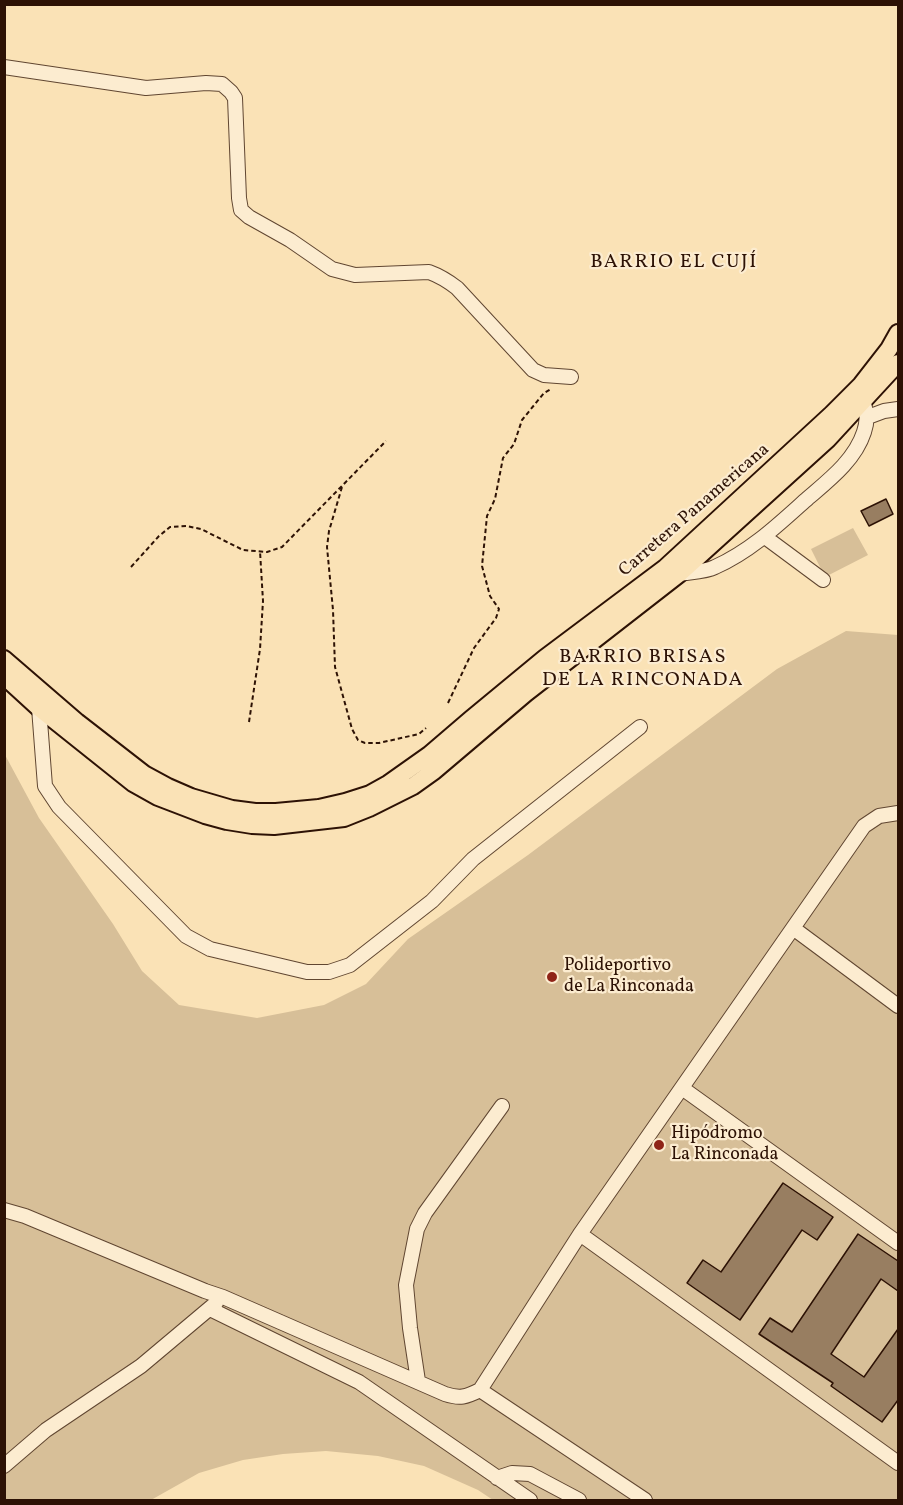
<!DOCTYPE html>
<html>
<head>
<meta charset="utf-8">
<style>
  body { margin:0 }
  #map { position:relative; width:903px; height:1505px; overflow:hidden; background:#fae2b6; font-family:Vollkorn,serif }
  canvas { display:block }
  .frame { position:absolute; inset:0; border:6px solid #2d1205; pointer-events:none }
</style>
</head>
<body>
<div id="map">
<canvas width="903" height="1505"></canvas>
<div class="frame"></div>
</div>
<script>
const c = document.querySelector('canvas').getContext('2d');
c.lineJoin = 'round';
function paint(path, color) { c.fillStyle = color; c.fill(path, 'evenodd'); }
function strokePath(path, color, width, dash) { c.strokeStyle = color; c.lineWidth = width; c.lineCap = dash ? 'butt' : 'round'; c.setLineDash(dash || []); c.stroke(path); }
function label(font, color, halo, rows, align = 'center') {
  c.font = font + ' Vollkorn,serif'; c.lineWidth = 4.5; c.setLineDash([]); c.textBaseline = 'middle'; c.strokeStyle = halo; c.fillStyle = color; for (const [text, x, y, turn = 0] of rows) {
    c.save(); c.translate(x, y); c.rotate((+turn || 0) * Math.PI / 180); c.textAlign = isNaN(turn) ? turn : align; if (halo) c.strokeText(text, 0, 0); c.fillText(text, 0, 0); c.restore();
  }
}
paint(new Path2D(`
  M853,528L868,555L825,577L811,549Z
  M846,631L898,635V1500H493L478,1490L424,1466L378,1456L326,1451L283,1454L243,1460L199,1473L151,1500H5L4,753L39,818L113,924L142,971L179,1005L257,1018L324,1005L366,984L408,939L528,855L777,669Z`), '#d7bf98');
const building = new Path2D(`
  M886,499L893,514L869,526L861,511Z
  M783,1183L833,1217L817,1240L802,1230L740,1320L687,1283L703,1260L721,1272Z
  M858,1234L898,1261V1291L881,1279L831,1354L864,1377L898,1329V1400L882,1422L831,1386L833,1383L759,1334L770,1318L792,1332Z`);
paint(building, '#987e61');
strokePath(building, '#2d1205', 1.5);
const minor = new Path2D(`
  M4,67L146,88L206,83L222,84L231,92L235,98L239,198L241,210L249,217L290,240L332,269L355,275L429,272C440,276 448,281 457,288L533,370L544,375L571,377
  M868,417L884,411L898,409
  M765,537L823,580
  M679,574C690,572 705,572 715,567C751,551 779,524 808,498C829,480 855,460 864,432C868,420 867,413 863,401
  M39,708L45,786L59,807L186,936L210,949L307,972H329L350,965L432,901L473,859L640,727
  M793,928L898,1006
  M682,1088L898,1243
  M4,1210L25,1216L205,1291L223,1297L445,1394C460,1399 466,1397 480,1390L645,1500
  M580,1234L898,1463
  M210,1309L359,1382L530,1500
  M418,1381L410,1328L406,1285L417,1229L425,1213L502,1106
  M480,1390L580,1234L864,826L879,816L898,813
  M4,1466L46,1430L141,1366L216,1303
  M497,1478L512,1473L530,1474L579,1500`);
const major = new Path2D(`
  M4,659L77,722L144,774L168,787L191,797L232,809L255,812H276L319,808L345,802L370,794L388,784L429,755L471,719L545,658L665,568L832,414L861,385L889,349L898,333
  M4,676L39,708L133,783L158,797L205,815L227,821L252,825L274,826L344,818L369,808L413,786L434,771L526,693L679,574L828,439L898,363`);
strokePath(minor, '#604631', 16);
strokePath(major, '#2d1205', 20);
strokePath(new Path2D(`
  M342,487L329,531L327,547L333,610L335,667L352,729L358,740L365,743H379L419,734L426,728
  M131,567L159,536L170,527L186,526L201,529L243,550L267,552L282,547L386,441
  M448,703L474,648L496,618L499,609L490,596L482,566L487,516L495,499L503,458L514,444L522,420L544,393L551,389
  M249,722L260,649L263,601L260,551`), '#2d1205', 2, [4.5, 3]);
strokePath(minor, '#fcecd0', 14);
strokePath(major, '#fae2b6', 16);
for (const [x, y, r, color] of [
  [552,977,6,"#8f2418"],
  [659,1145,6,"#8f2418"]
]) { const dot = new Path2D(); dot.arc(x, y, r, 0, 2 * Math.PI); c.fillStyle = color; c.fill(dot); strokePath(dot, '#fcecd0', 2); }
label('18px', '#2d1205', '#fcecd0', [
  ["Carretera Panamericana",695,511,-41]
]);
label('18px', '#2d1205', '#fcecd0', [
  ["Polideportivo",564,967],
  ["de La Rinconada",564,988],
  ["Hipódromo",671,1135],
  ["La Rinconada",671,1156]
], 'left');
c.letterSpacing = '1.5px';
label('20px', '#2d1205', '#fcecd0', [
  ["BARRIO EL CUJÍ",674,263],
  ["BARRIO BRISAS",643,658],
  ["DE LA RINCONADA",643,681]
]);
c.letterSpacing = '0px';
</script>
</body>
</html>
